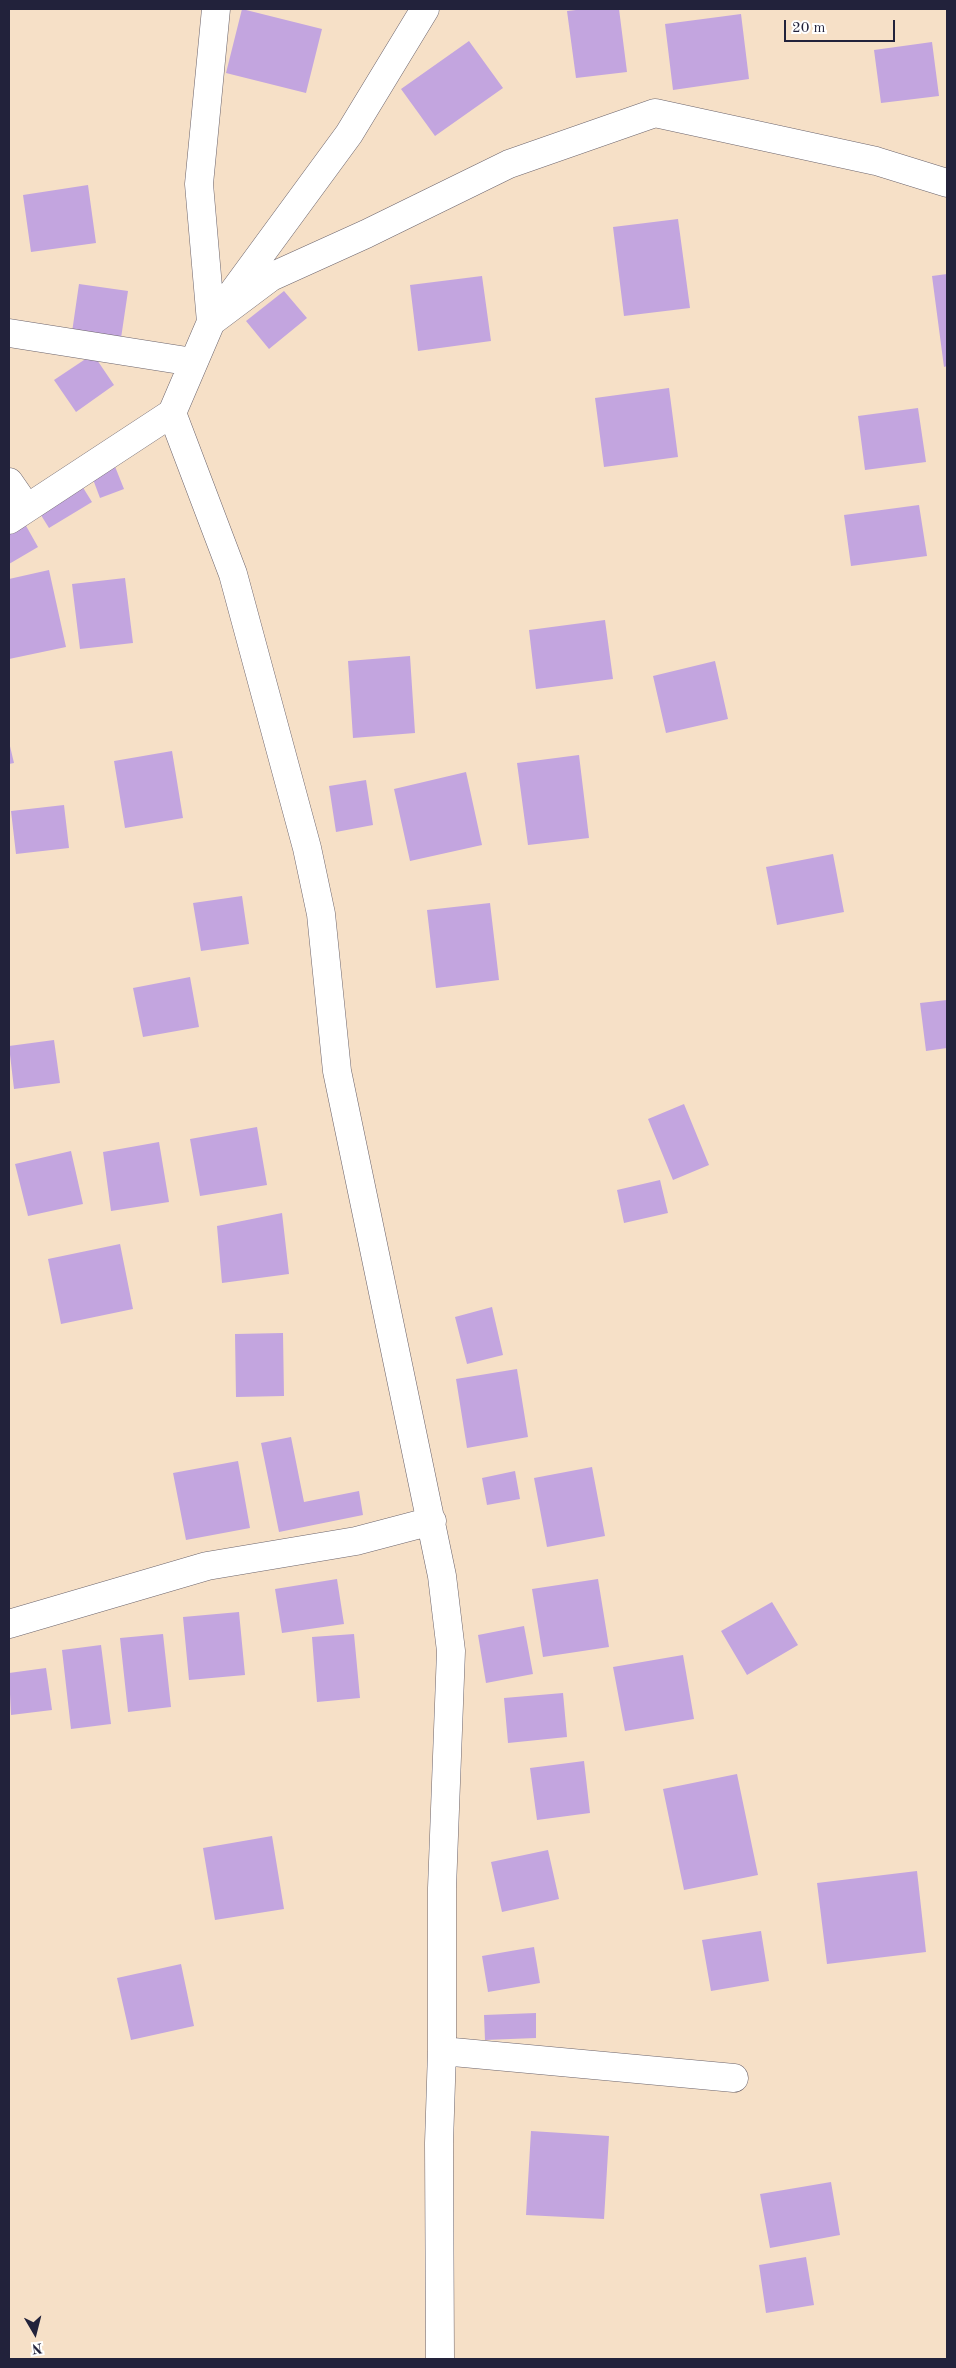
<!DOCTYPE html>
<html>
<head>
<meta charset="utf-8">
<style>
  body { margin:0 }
  #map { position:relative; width:956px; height:2368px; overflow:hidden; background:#f6e0c7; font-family:"Old Standard TT",serif }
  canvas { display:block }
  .frame { position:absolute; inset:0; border:10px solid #22223b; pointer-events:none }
  .north { position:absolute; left:10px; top:2308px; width:50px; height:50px; -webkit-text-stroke:4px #fff; paint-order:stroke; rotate:172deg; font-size:14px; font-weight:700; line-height:20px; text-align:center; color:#22223b }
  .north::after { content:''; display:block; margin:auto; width:18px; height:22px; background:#22223b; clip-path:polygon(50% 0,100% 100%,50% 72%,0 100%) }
  .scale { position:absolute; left:784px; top:20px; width:111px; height:22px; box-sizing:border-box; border:2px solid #22223b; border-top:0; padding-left:6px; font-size:15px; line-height:18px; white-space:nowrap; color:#22223b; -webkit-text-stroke:4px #fff; paint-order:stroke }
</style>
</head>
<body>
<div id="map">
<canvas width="956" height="2368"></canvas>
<div class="frame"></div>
<div class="north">N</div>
<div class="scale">20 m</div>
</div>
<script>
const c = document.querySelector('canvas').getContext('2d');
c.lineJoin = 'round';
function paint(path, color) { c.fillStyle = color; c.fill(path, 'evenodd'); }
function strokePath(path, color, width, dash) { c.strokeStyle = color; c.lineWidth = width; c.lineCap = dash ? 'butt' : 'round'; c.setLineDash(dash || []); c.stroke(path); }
paint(new Path2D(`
  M242,9L322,29L306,93L226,73Z
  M585,9H619L627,72L576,78L567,11Z
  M741,14L749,79L673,90L665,24Z
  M469,41L503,88L435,136L401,89Z
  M932,42L939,96L881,103L874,50Z
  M88,185L96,243L31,252L23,195Z
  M678,219L690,308L624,316L613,227Z
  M947,274V366L944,367L932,276Z
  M482,276L491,341L418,351L410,285Z
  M79,284L128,291L120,345L71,339Z
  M284,291L307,318L269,349L246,321Z
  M93,354L114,385L76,412L54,380Z
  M669,388L678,457L604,467L595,398Z
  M918,408L926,462L865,470L858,416Z
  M114,464L124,489L100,498L91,474Z
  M82,486L92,502L49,528L39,512Z
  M919,505L927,556L851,566L844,515Z
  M25,524L38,547L9,564V534Z
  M49,570L66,647L9,659V579Z
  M125,578L133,643L80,649L72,584Z
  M605,620L613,679L536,689L529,630Z
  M410,656L415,733L353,738L348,661Z
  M715,661L728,719L666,733L653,676Z
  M9,742L14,763L9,764Z
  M172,751L183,818L125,828L114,761Z
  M579,755L589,838L528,845L517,763Z
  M466,772L482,845L410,861L394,789Z
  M366,780L373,825L336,832L329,786Z
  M64,805L69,848L16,854L11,811Z
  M833,854L844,912L777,925L766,867Z
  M242,896L249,944L201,951L193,903Z
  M490,903L499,980L436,988L427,910Z
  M190,977L199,1027L143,1037L133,988Z
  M947,1000V1048L926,1051L920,1003Z
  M54,1040L60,1083L14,1089L9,1046Z
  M684,1104L709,1165L673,1180L648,1119Z
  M257,1127L267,1185L200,1196L190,1139Z
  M159,1142L169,1202L111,1211L103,1152Z
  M71,1151L83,1204L28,1216L15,1164Z
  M660,1180L668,1213L624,1223L617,1190Z
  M282,1213L289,1274L222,1283L217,1226Z
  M120,1244L133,1309L61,1324L48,1259Z
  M492,1307L503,1355L467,1364L455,1317Z
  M283,1333L284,1396L236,1397L235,1334Z
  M517,1369L528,1437L467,1448L456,1379Z
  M291,1437L304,1502L359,1491L363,1515L279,1532L261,1443Z
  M238,1461L250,1528L186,1540L173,1473Z
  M592,1467L605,1536L547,1547L534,1478Z
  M515,1471L520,1499L487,1505L482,1478Z
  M337,1579L344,1624L282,1633L275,1589Z
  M598,1579L609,1647L543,1657L532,1589Z
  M772,1602L798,1645L747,1675L721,1631Z
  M239,1612L245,1675L189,1680L183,1617Z
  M524,1626L533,1674L486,1683L478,1635Z
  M163,1634L171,1707L128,1712L120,1638Z
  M354,1634L360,1698L317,1702L312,1637Z
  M101,1645L111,1724L71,1729L62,1650Z
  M683,1655L694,1719L625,1731L613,1667Z
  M46,1668L52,1710L11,1715L9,1673Z
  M563,1693L567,1737L508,1743L504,1698Z
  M584,1761L590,1813L537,1820L530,1768Z
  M737,1774L758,1875L684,1890L663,1789Z
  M272,1836L284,1909L215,1920L203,1848Z
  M548,1850L559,1899L502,1912L491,1862Z
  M917,1871L926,1952L827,1964L817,1883Z
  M761,1931L769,1981L711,1991L702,1940Z
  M534,1947L540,1983L488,1992L482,1956Z
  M181,1964L194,2026L131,2040L117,1978Z
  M536,2013V2038L485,2040L484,2015Z
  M531,2131L609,2136L604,2219L526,2215Z
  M831,2182L840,2235L770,2248L760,2194Z
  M806,2257L814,2305L766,2313L759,2265Z`), '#c3a5df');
const minor = new Path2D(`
  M228,299L349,134L425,9
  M211,322L199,184L216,9
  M9,333L193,362
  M9,482L27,508
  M9,520L172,413
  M9,1624L207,1566L356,1541L432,1521
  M442,2051L734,2078
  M440,2359L439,2143L442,2051V1888L451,1651L442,1576L337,1071L321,914L307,848L233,574L172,413L211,322L271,277L366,234L509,164L655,113L876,161L947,183`);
strokePath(minor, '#6c646c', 29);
strokePath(minor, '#fff', 28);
</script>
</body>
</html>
